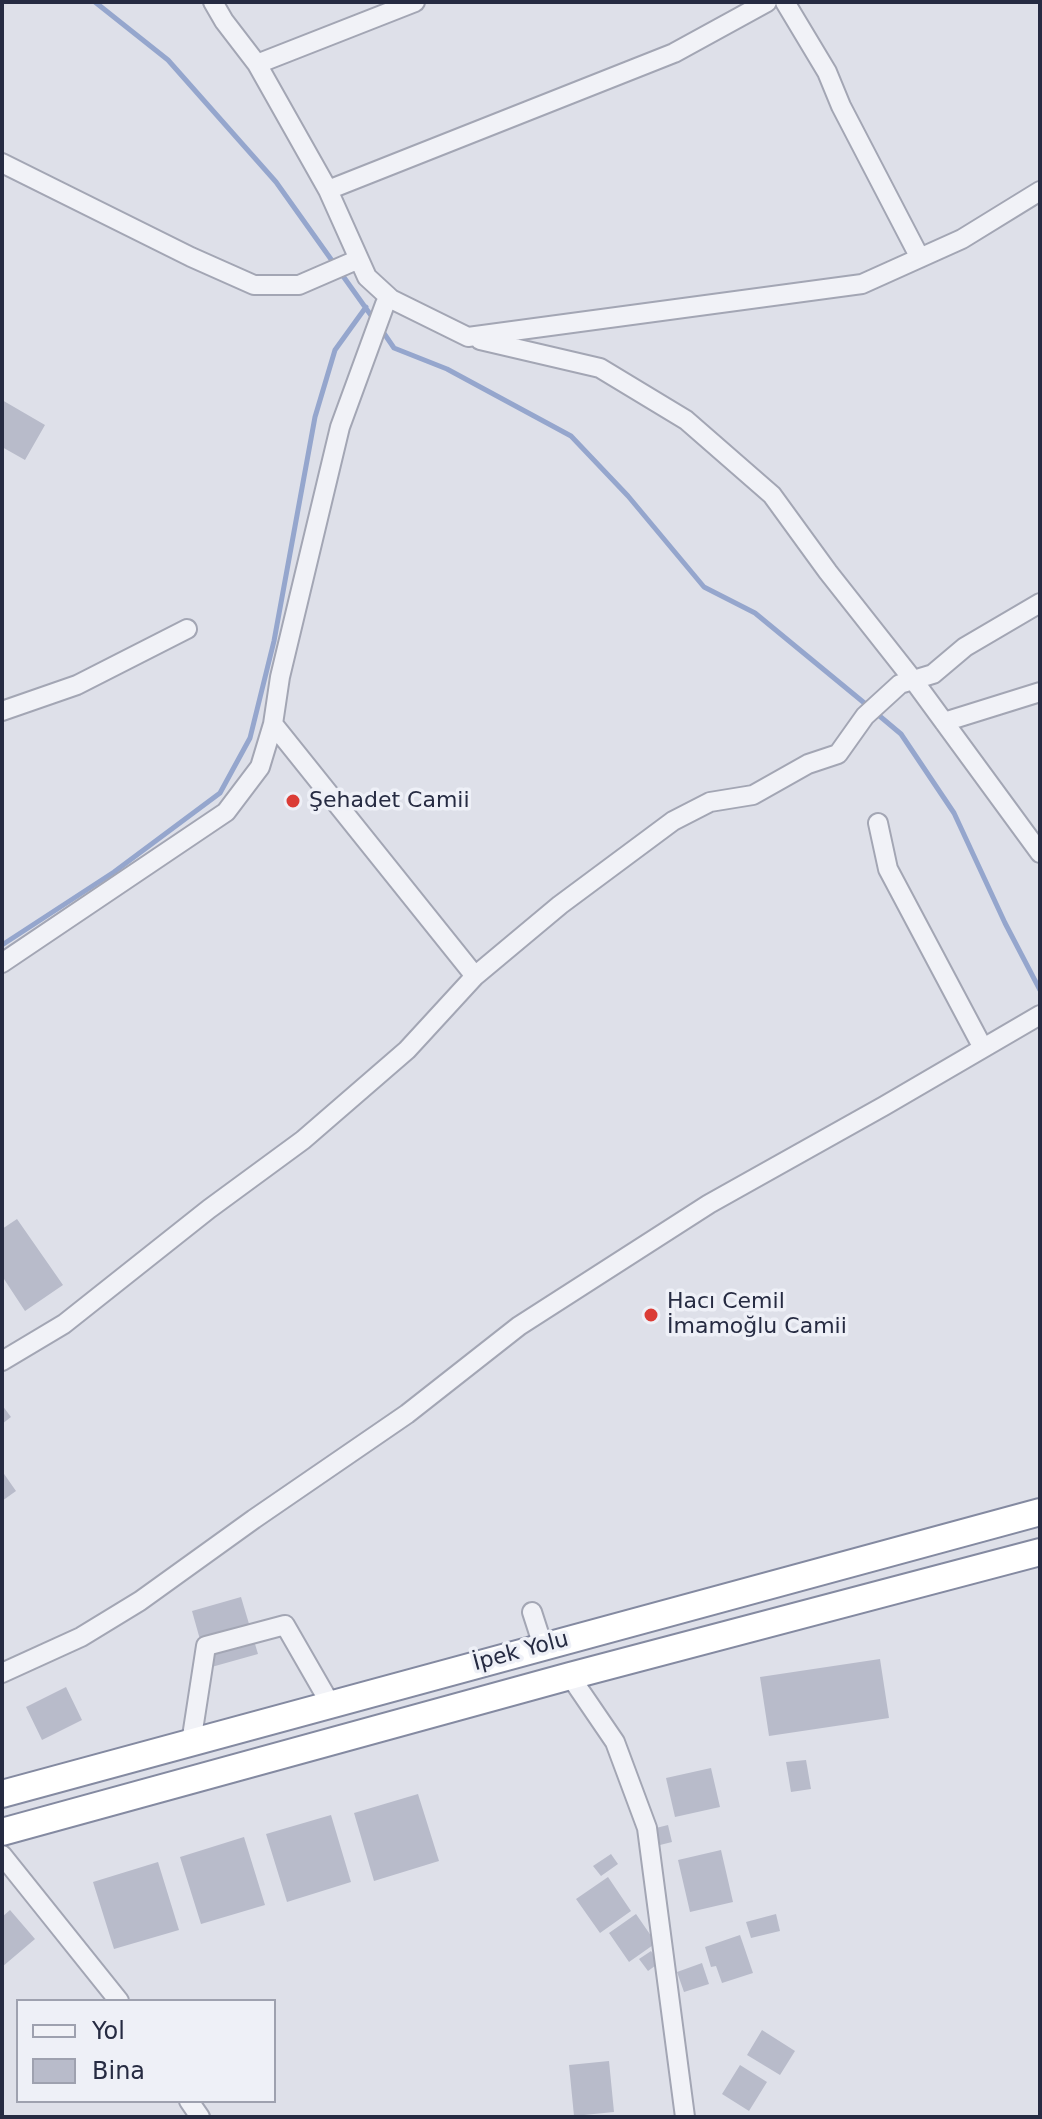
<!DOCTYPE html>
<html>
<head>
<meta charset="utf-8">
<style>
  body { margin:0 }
  #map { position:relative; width:1042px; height:2119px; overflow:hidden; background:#dee0e9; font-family:"DejaVu Sans",sans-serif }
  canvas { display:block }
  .frame { position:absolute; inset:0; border:4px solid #262b42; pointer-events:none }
  .legend { position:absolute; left:16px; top:1999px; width:260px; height:104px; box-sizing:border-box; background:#eef0f7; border:2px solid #9ea1af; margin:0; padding:10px 14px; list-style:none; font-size:24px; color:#262b42 }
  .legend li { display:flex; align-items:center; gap:16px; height:40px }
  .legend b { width:40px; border:2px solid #9ea1af }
</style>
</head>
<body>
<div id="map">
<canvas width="1042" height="2119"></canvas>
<div class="frame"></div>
<ul class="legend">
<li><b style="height:10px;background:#f1f2f7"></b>Yol</li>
<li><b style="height:22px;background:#b8bbca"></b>Bina</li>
</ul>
</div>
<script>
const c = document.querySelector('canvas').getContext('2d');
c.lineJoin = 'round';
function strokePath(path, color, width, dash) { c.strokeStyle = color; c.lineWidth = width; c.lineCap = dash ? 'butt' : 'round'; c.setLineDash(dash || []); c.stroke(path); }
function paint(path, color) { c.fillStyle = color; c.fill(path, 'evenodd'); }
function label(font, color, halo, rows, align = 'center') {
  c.font = font + ' "DejaVu Sans",sans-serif'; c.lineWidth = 7; c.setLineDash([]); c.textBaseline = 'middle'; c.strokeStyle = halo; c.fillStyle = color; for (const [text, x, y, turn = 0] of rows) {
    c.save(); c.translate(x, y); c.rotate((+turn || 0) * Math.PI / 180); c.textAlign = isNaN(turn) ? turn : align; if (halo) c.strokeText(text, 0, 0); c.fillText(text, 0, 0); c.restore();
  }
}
strokePath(new Path2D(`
  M95,2L168,60L276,182L375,321
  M381,329L394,348L447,369L571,436L628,496L704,587L755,613L868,706
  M876,713L901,734L954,813L1005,923L1040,990
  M2,945L114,872L220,793L250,738L274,641L315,417L335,350L366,307`), '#95a6cd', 5);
paint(new Path2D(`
  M2,400L45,425L25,460L2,447Z
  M17,1219L63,1285L25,1311L2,1276V1229Z
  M2,1405L11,1417L2,1424Z
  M2,1471L16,1491L2,1501Z
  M241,1597L258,1654L208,1668L192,1611Z
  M880,1659L889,1718L769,1736L760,1677Z
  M66,1687L82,1720L42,1740L26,1707Z
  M806,1760L811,1789L791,1792L786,1762Z
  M711,1768L720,1807L675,1817L666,1778Z
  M418,1794L439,1861L374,1881L354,1813Z
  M331,1815L351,1882L287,1902L266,1834Z
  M668,1825L672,1842L660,1845L656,1828Z
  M244,1837L265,1905L201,1924L180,1857Z
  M721,1850L733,1902L690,1912L678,1860Z
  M611,1854L618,1864L601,1876L593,1866Z
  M158,1862L179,1930L114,1949L93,1882Z
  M608,1877L631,1911L600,1933L576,1899Z
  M10,1910L35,1939L2,1967V1917Z
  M636,1914L656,1943L629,1962L609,1933Z
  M776,1914L780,1931L751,1938L746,1922Z
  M740,1935L753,1973L722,1983L716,1966L711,1967L705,1947Z
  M651,1951L659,1963L648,1971L639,1959Z
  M702,1963L709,1984L684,1992L677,1972Z
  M762,2030L795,2051L780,2075L747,2055Z
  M609,2061L614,2112L574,2116L569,2065Z
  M740,2065L767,2082L749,2111L722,2094Z`), '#b8bbca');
const minor = new Path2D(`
  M213,2L224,21L257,64L328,190L367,277L391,299L468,337L862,284L962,239L1040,191
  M785,2L827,72L841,106L920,258
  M257,64L415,2
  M2,163L191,257L254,285H299L359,259
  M328,190L674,53L767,2
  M480,340L600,368L686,420L772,495L828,572L914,681L1040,853
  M2,711L77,685L187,629
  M944,722L1040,692
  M878,823L888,869L983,1048
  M2,963L226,812L260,767L273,724L280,677L340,427L385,304L391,299
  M475,976L560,905L673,821L710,802L753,795L808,764L838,754L865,716L900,684L933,674L965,647L1040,603
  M2,1361L64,1324L209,1209L303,1140L407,1050L475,976L273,724
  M532,1612L543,1646
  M2,1673L81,1637L140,1601L254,1519L407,1414L519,1326L709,1204L884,1106L1040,1015
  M570,1676L615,1742L647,1828L685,2117
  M191,1743L206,1646L285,1625L331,1705
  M2,1855L119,2001
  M189,2101L200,2117`);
const highway = new Path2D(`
  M2,1794L1040,1512
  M2,1832L570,1676L1040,1552`);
strokePath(minor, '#a3a6b4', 22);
strokePath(highway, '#848aa1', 30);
strokePath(minor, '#f1f2f7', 18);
strokePath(highway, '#fff', 26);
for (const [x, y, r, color] of [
  [293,801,8,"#db3c36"],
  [651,1315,8,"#db3c36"]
]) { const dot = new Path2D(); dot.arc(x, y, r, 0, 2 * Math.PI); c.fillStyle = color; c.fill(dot); strokePath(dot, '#eef0f7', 3); }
label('22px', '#262b42', '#eef0f7', [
  ["Şehadet Camii",309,801],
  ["Hacı Cemil",667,1302],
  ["İmamoğlu Camii",667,1327]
], 'left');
label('22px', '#262b42', '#eef0f7', [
  ["İpek Yolu",521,1652,-15]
]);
</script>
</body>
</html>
